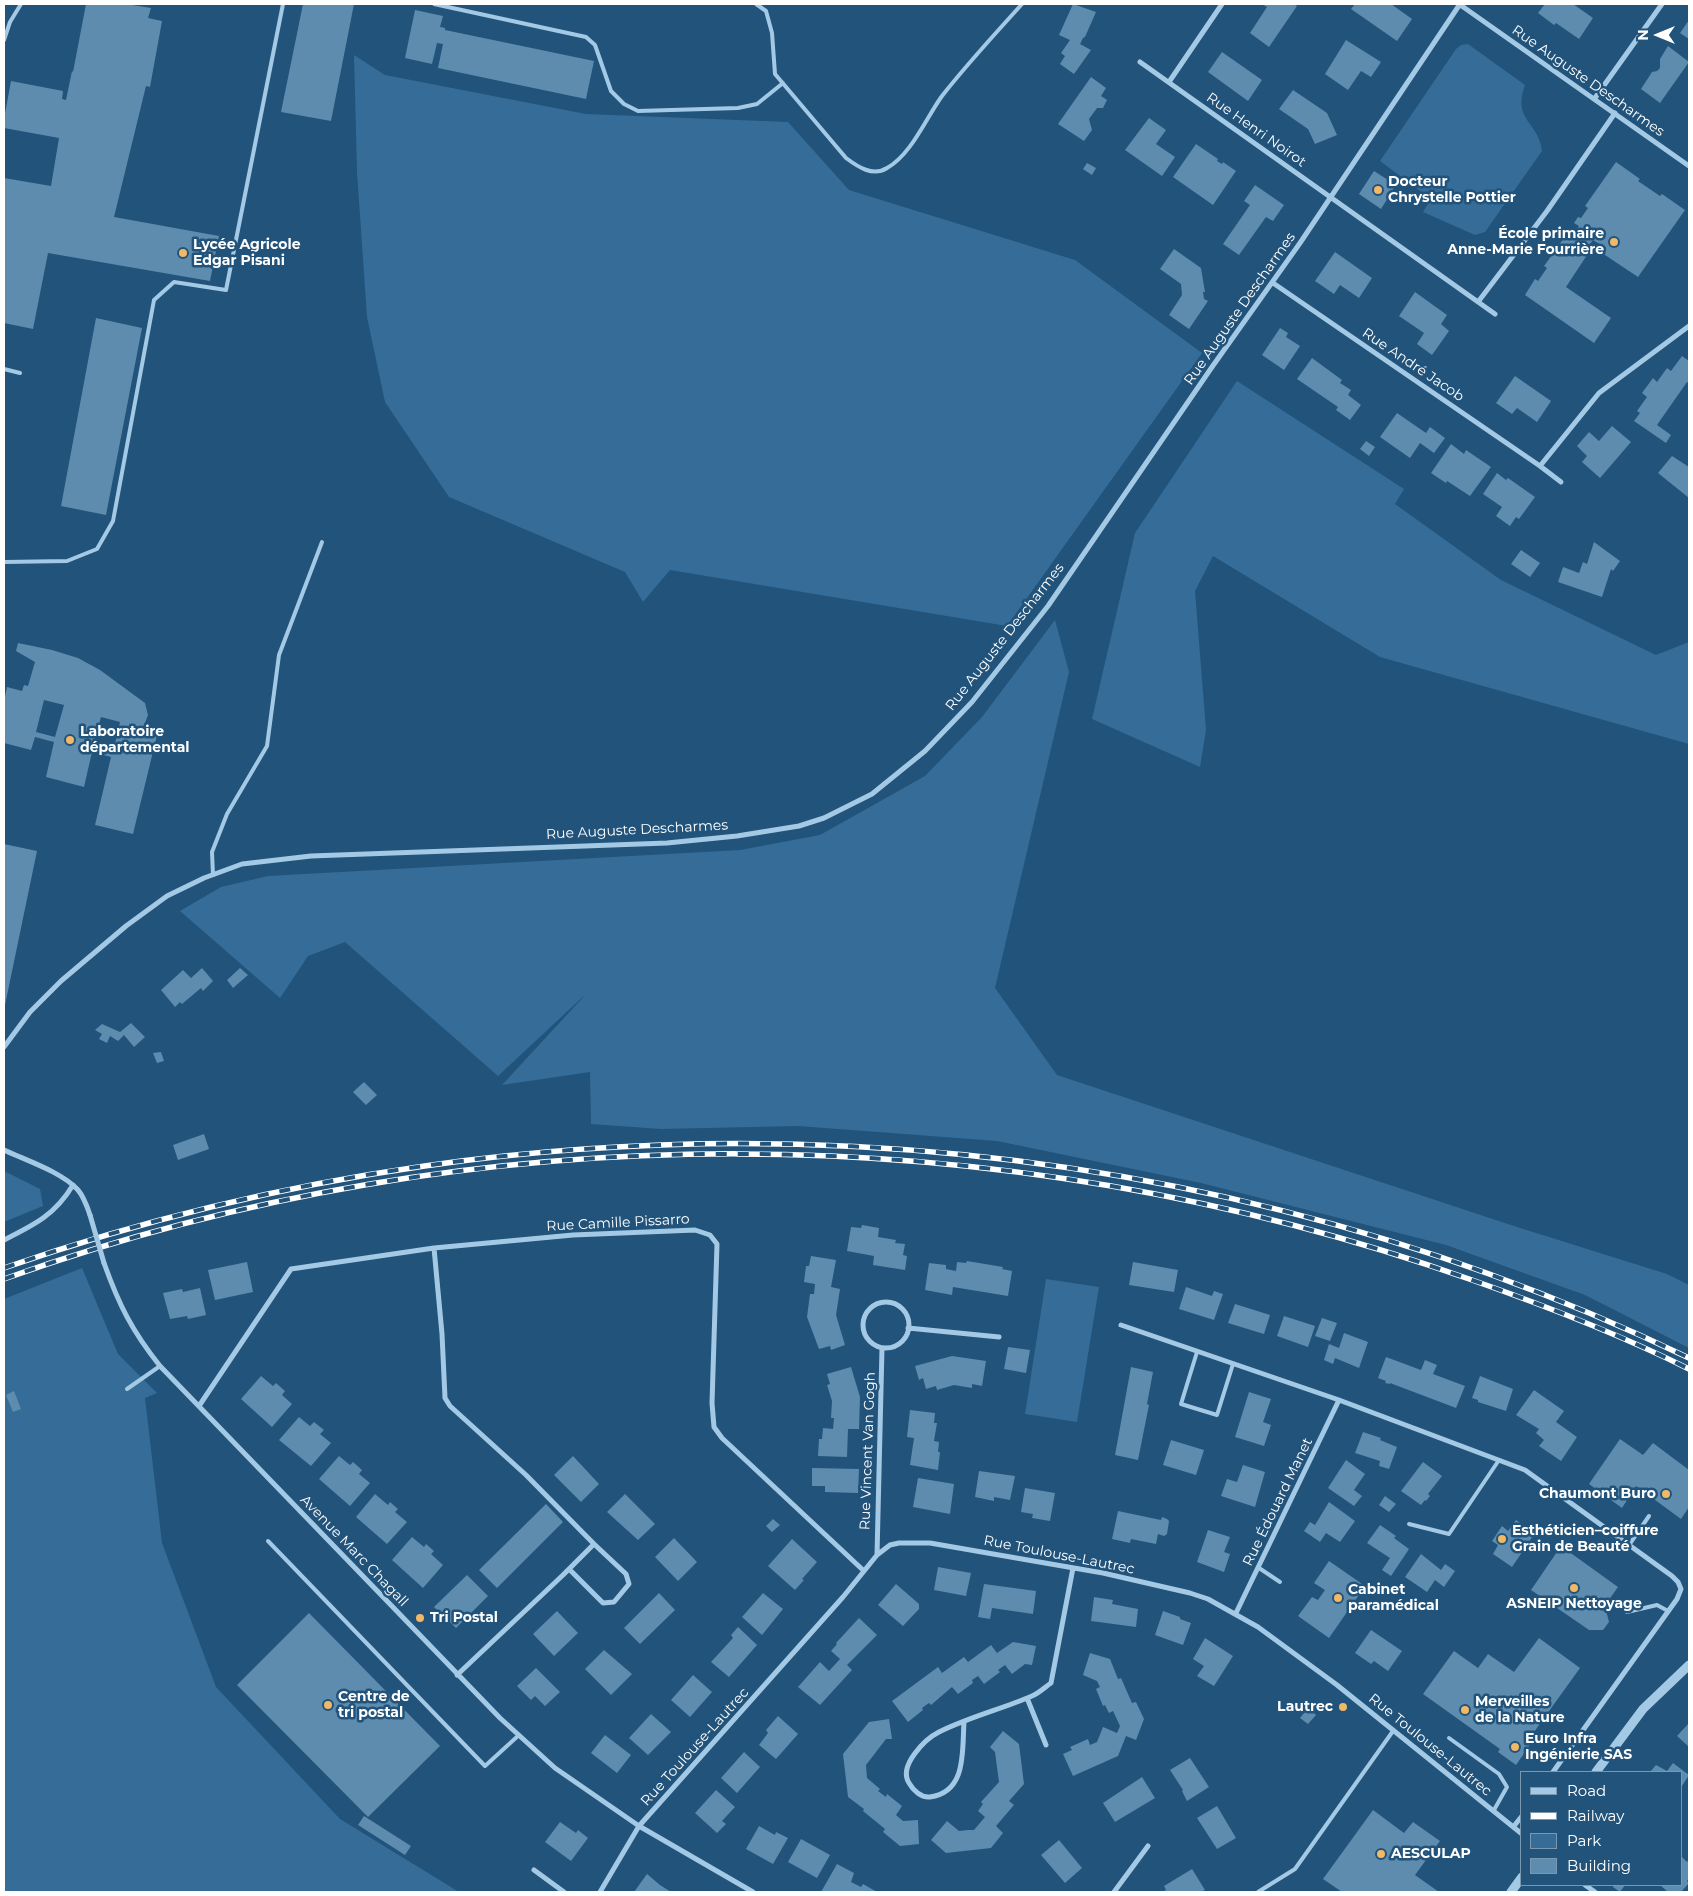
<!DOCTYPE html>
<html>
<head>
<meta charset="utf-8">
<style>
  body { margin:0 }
  #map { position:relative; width:1693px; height:1896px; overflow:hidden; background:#21537b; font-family:Montserrat,sans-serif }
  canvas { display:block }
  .frame { position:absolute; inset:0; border:5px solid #fff; pointer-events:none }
  .legend { position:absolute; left:1520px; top:1771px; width:162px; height:115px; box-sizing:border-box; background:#21537b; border:1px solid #7a98b0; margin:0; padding:6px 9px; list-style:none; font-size:15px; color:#fff }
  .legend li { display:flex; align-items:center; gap:10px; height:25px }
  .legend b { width:25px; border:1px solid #7a98b0 }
  .north { position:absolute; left:1633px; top:10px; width:50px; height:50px; -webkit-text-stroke:4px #21537b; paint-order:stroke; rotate:270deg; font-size:14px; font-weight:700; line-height:20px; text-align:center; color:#fff }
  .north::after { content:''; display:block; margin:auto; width:18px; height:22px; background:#fff; clip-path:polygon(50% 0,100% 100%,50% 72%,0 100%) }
</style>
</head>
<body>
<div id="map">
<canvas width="1693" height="1896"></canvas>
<div class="frame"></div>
<ul class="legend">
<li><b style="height:6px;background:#a4c9e5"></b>Road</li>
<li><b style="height:6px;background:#fff"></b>Railway</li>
<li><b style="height:14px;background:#356d98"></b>Park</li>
<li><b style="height:14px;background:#5e8caf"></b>Building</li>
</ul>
<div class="north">N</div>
</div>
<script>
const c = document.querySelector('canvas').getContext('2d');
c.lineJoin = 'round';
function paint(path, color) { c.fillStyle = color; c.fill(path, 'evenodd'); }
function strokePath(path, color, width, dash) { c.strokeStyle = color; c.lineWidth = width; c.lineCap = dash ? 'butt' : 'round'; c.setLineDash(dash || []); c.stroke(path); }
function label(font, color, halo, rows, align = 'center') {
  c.font = font + ' Montserrat,sans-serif'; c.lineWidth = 5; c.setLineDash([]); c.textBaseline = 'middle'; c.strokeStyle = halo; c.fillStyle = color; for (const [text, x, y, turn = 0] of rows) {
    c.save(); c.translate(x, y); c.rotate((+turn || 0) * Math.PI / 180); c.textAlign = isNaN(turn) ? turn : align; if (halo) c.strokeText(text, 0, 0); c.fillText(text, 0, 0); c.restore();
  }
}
paint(new Path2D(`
  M1468,44L1525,85C1512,121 1538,120 1542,151L1485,232L1475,235L1423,212L1431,199L1380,161L1456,49L1461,45Z
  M354,55L385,75L586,114L788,122L849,190L1075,260L1202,353L1007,626L670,570L643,602L625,572L449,497L385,402L367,317L357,172Z
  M1237,381L1404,489L1395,504L1501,580L1656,655L1689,642V744L1380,657L1213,556L1195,591L1206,730L1200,767L1092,719L1135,533Z
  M1055,620L1069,672L995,988L1057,1075L1517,1227L1667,1274L1689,1285V1348L1585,1295L1446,1245L1201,1183L997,1141L798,1126L661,1129L591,1124L590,1072L502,1085L586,994L498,1076L345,942L308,956L280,998L180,911L221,887L268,876L740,850L820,835L925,776L982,717Z
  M4,1171L40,1189L43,1206L4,1222Z
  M82,1268L118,1354L157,1393L145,1398L162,1543L216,1687L340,1819L459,1892H4V1299Z
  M1046,1279L1099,1287L1077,1422L1025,1414Z`), '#356d98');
paint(new Path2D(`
  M86,4H126L151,8L148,18L162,21L150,87L146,86L114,217L219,236L210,281L48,253L33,329L4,323V178L51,186L59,138L4,128V119L11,81L63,91L62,99L66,100L72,71L73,72Z
  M303,4H354L331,121L281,112Z
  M1073,4L1096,12L1085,37L1083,38L1080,44L1091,50L1074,74L1060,64L1065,56L1061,53L1070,40L1059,35Z
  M1262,4H1293L1297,6L1269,47L1250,33L1267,7Z
  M1355,4H1391L1412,19L1397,41L1351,9Z
  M1545,4H1573L1593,18L1579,39L1556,23L1554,25L1538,13Z
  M415,10L443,16L440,27L445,28V30L594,61L586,99L438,68L443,44L437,43L432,64L405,58Z
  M1689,20V39L1680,33Z
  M1346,40L1381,62L1371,77L1361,71L1348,90L1325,74Z
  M1668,46L1689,62L1660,103L1641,89L1652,72L1657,71L1660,68V59Z
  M1222,52L1262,80L1248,101L1208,72Z
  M1091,77L1106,88L1101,96L1107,100L1103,108H1097L1089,119L1092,130L1084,141L1058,124Z
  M1293,90L1327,113L1337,135L1315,144L1308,129L1279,109Z
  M1149,118L1166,130L1156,144L1175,157L1162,176L1125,150Z
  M1196,144L1218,159L1217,161L1222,164L1223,162L1236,171L1213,205L1173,177Z
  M1616,162L1640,179L1638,181L1660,196L1662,194L1685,210L1638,277L1602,253L1606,248L1593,240L1590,244L1593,246L1566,287L1611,318L1594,343L1525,295L1535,279L1538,281L1547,268L1544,266L1555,251L1557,252L1561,247L1559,245L1569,230L1574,233L1579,226L1574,223L1578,217L1581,218L1588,208L1585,206Z
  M1087,163L1096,168L1092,175L1083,169Z
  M1374,171L1396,185L1381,209L1359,194Z
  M1255,185L1284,205L1273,221L1266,217L1239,255L1223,244L1250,205L1244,201Z
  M1174,249L1201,268L1205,292H1203L1204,299L1208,301L1189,329L1169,315L1182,295L1181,284L1160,269Z
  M1335,252L1372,278L1359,298L1340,285L1334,294L1315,281Z
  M1415,292L1447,315L1441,324L1449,331L1432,355L1417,344L1424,333L1399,316Z
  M96,318L142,328L106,515L61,506Z
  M1280,328L1288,333L1286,337L1300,346L1284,370L1262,355Z
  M1682,356L1689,361V384L1687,382L1657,425L1671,435L1666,443L1634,421L1640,413L1637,411L1647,397L1642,393L1653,378L1657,382L1667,368L1671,371Z
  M1312,358L1342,380L1340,383L1351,390L1348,395L1361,405L1350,420L1336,410L1338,407L1297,379Z
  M1515,376L1551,401L1537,422L1517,408L1512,414L1496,403Z
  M1397,413L1426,433L1430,427L1445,438L1434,453L1420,443L1410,458L1380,437Z
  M1612,426L1631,442L1600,478L1582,462L1587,456L1577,446L1589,432L1599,441Z
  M1366,441L1375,447L1369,456L1360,449Z
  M1451,444L1464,454L1466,450L1491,467L1470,496L1447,481L1446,483L1431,473Z
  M1672,456L1689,467V498L1658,473Z
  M1497,473L1506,480L1508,478L1535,497L1519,519L1516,517L1510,526L1496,516L1502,507L1483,494Z
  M1594,542L1620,561L1613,571L1611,569L1602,597L1558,582L1563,567L1579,573L1583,562L1587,564Z
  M1521,550L1540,563L1530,577L1511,564Z
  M18,643L52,650L78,658L100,670L145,703L148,715L143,728L158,731L133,834L95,825L111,757L92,752L84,787L46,777L54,742L35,737L31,750L4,743V701L7,687L22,691L24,685L28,686L35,662L16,651ZM44,700L64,705L55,737L36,732ZM101,717L120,722L113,752L93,747Z
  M4,844L37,851L5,1005H4Z
  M202,968L213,981L203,991L201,988L182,1004L180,1002L175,1007L161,990L183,970L191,978Z
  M240,968L248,975L233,988L227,980Z
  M131,1023L145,1037L134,1047L124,1035L118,1041L110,1036L107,1043L99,1039L102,1034L95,1030L102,1024L120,1032Z
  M161,1052L164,1061L157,1063L153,1053Z
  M364,1082L377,1095L366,1105L353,1092Z
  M204,1134L209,1149L178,1160L173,1145Z
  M862,1225L879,1228L878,1237L896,1240L895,1243L905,1244L903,1255L907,1256L905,1270L873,1265L874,1256L847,1251L851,1227L861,1228Z
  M811,1256L836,1260L831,1287L840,1289L836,1315L845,1345L831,1350L830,1346L819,1349L807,1317L810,1294H814L815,1284L804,1282L806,1266H809Z
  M967,1261L1003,1267L1002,1269L1012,1271L1008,1296L953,1287L952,1295L925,1290L929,1263L946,1265V1269L956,1271L957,1262L966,1263Z
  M247,1262L253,1292L215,1300L208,1270Z
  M1133,1262L1178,1270L1174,1292L1129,1285Z
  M1186,1287L1212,1296L1214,1291L1223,1294L1214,1320L1179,1309Z
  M200,1288L206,1315L188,1319L187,1316L170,1319L163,1293L182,1289L183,1292Z
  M1235,1304L1270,1315L1264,1334L1228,1323Z
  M1284,1316L1315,1326L1308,1347L1277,1336Z
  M1322,1318L1337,1323L1330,1341L1315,1336Z
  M1344,1333L1368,1342L1359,1368L1335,1358L1333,1364L1324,1360L1329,1344L1339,1348Z
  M1008,1347L1030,1350L1026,1373L1004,1369Z
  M952,1356L986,1361L982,1386L972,1384V1388L954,1385L937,1390L936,1386L926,1389L923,1378L919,1380L915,1366Z
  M1386,1357L1421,1370L1425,1360L1437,1365L1433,1374L1465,1386L1456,1408L1390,1383V1384L1385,1383L1386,1381L1378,1378Z
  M851,1367L860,1397L859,1429H848L847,1457L818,1456L819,1439H822L823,1428L833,1429L834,1418H831L832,1401L827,1385L830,1384L827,1374Z
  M1131,1367L1153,1372L1147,1404L1149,1405L1138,1460L1115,1455Z
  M261,1376L273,1386L276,1383L285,1391L282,1395L292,1404L272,1427L241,1399Z
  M1480,1376L1513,1389L1506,1411L1478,1402V1400L1472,1398Z
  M1534,1390L1564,1411L1556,1422L1577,1437L1561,1461L1539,1446L1544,1440L1536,1433L1539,1429L1516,1415Z
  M14,1391L21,1409L13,1412L6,1395Z
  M1249,1392L1271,1399L1263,1422L1271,1425L1264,1446L1235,1437Z
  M910,1410L935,1413L934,1423H937L934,1441L939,1442L938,1452H940L938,1470L910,1465L914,1438L907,1437Z
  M299,1417L310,1426L314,1422L324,1430L320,1434L331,1443L311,1466L279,1440Z
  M1363,1432L1381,1438L1380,1440L1397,1447L1389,1469L1379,1466L1380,1461L1355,1453Z
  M1620,1439L1643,1455L1653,1443L1689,1470V1507L1681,1519L1636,1486L1622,1508L1589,1484Z
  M1171,1440L1204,1450L1196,1475L1163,1465Z
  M339,1456L350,1465L353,1462L362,1470L359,1474L370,1483L350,1506L319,1479Z
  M573,1456L599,1484L581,1502L554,1475Z
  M1346,1460L1365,1474L1354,1490L1362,1496L1354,1506L1328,1488Z
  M1423,1462L1442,1476L1428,1494L1430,1496L1426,1501L1425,1500L1421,1505L1401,1491Z
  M1243,1465L1265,1472L1255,1507L1221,1496L1227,1479L1237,1482Z
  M812,1468L859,1469L858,1493L825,1492V1486H812Z
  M979,1471L1015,1476L1010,1500L994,1497V1501L975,1497Z
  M918,1478L954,1484L950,1514L913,1507Z
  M1025,1488L1055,1493L1050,1521L1032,1518L1033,1514L1021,1512Z
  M375,1494L388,1505L390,1502L398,1509L395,1512L407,1522L387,1544L356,1517Z
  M625,1494L655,1524L638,1540L607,1512Z
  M1385,1496L1396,1504L1389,1512L1379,1505Z
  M1329,1502L1355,1521L1340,1542L1326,1533L1320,1542L1304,1531L1310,1522L1315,1525Z
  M546,1504L563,1522L497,1588L479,1570Z
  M1118,1511L1161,1520L1162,1517L1167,1519L1169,1521L1167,1534L1164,1536L1158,1534L1156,1544L1131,1539L1130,1543L1112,1539Z
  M773,1519L780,1525L772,1532L766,1526Z
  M1516,1520L1535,1533L1512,1567L1493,1554L1498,1545L1492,1541L1502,1526L1508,1531Z
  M1380,1525L1396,1536L1394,1538L1409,1549L1391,1576L1382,1570L1390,1558L1367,1543Z
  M1208,1530L1230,1537L1224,1552L1230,1554L1224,1572L1197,1562Z
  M412,1537L424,1547L426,1544L434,1551L431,1554L443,1565L423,1588L392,1560Z
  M674,1538L697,1562L678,1581L655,1557Z
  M792,1539L817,1562L802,1579L804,1580L795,1590L768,1566Z
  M1561,1546L1618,1587L1603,1608L1606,1610L1609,1622L1603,1630H1589L1531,1590Z
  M1421,1554L1441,1570L1445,1564L1455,1571L1444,1587L1435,1580L1427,1592L1405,1577Z
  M1329,1561L1365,1586L1329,1638L1298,1616L1312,1597L1318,1600L1325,1590L1314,1583Z
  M938,1567L971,1573L966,1596L934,1590Z
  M467,1575L488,1596L456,1628L434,1607Z
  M896,1584L919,1604V1609L903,1626L878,1605Z
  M984,1584L1036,1591L1033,1614L992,1608L990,1619L978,1617Z
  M659,1593L675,1610L640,1644L624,1628Z
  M763,1593L783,1609L762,1635L742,1617Z
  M1094,1597L1113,1600L1112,1604L1138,1609L1136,1627L1091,1621Z
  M557,1611L578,1633L554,1656L533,1634Z
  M1163,1611L1180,1617V1619L1191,1623L1183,1645L1155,1635Z
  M309,1613L440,1746L368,1817L237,1685Z
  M859,1618L877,1635L847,1665L852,1670L820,1705L798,1687L820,1662L829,1671L840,1659L831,1651L837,1644L836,1643Z
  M738,1627L757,1645L729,1677L711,1662L733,1638L731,1635Z
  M1371,1630L1402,1651L1388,1671L1374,1661L1371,1664L1355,1653Z
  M1205,1638L1233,1656L1214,1686L1197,1676L1204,1666L1193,1659Z
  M1539,1638L1580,1668L1529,1739L1532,1742L1516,1765L1498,1752L1500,1749L1423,1694L1454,1651L1478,1668L1488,1654L1514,1672Z
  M1013,1642L1036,1646L1032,1665L1025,1664L1012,1674L1005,1665L998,1670L1000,1672L984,1684L978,1676L972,1680L973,1683L958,1694L952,1687L931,1705L929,1703L922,1708L923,1710L908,1722L892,1701L938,1667L942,1673L964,1657L968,1662L991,1645L997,1653Z
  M604,1650L632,1674L611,1695L585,1669Z
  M1090,1653L1110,1659L1118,1679L1121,1678L1132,1703L1136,1702L1144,1719L1136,1740L1126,1736L1118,1756L1073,1776L1063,1754L1072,1750L1070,1747L1088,1739L1090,1745L1097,1742L1103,1727L1117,1733L1120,1726L1113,1711L1109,1713L1105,1705L1103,1706L1096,1689L1100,1687L1097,1681L1083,1675Z
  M536,1668L560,1692L545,1706L535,1696L531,1700L517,1686Z
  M693,1675L712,1692L690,1717L671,1700Z
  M1308,1708L1316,1715L1308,1724L1300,1718Z
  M651,1714L671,1732L648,1755L629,1738Z
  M778,1716L798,1734L776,1759L759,1745L768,1733L766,1730Z
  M889,1719L892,1739H886L866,1765L867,1778L880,1789L878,1791L886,1797L887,1794L902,1806L896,1815L903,1821L918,1820L919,1844L900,1846L883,1832L885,1829L863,1811L864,1809L848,1797L843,1754L869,1722Z
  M1689,1723V1747L1677,1736Z
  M1003,1731L1019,1744L1024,1784L1009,1801L1014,1805L996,1826L1003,1833L991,1848L946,1853L931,1840L947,1821L959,1831L968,1830H974L985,1817L978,1811L983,1804L981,1802L999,1782L995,1752L990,1747Z
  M605,1735L631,1755L617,1773L591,1753Z
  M744,1752L760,1767L737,1793L721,1778Z
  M1190,1758L1209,1787L1187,1801L1182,1791L1183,1790L1170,1770Z
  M1673,1763L1689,1775L1682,1786V1772H1650L1656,1765L1667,1771Z
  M1142,1777L1155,1798L1115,1822L1103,1803Z
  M716,1790L735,1807L722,1821L726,1824L717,1833L695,1813Z
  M1217,1806L1236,1838L1217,1849L1197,1818Z
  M1373,1810L1404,1833L1413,1822L1440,1841L1415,1875L1439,1892H1342L1323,1879Z
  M364,1816L411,1846L405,1855L358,1825Z
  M560,1822L576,1833L578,1830L588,1838L571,1861L545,1842Z
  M759,1826L775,1835L776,1832L788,1838L773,1864L746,1849Z
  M801,1839L830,1855L817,1878L788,1862Z
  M1059,1840L1082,1868L1065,1883L1041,1855Z
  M1682,1857L1687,1862L1689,1859V1878L1687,1881L1689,1883L1681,1892H1668L1660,1885H1682Z
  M837,1864L854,1873L851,1882L861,1887L863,1884L877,1892H821Z
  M1192,1869L1205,1890L1200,1892H1162L1166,1890L1164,1886Z
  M647,1874L660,1885L671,1892H634Z
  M1614,1885H1625L1620,1892L1613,1887Z`), '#5e8caf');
strokePath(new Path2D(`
  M434,4L586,37L595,45L611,91L624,104L638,111L738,108L757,104L783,83
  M756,4L766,11L772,33L775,74L846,158C858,167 873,177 887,168C911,155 926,118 942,96C967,64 995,34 1022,4
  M4,40L10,22L21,4
  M4,369L20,373
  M4,562L67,561L97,549L113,521L154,300L174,282L226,290L283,4
  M213,875L212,852L227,814L267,746L279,655L322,542
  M1197,1352L1181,1404L1217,1415L1233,1364
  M127,1389L160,1366
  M1409,1524L1449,1534L1499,1460
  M268,1541L485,1766L519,1735
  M1629,1545L1649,1516
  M1259,1568L1280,1582
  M1627,1612L1657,1605L1668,1611
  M1449,1738L1499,1774L1507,1787L1494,1810
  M1258,1892L1295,1869L1393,1731`), '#a4c9e5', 4);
strokePath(new Path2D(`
  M1459,4L1689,166
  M1140,62L1495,314
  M1169,82L1222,4
  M1595,98L1662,4
  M1273,283L1540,466L1561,482
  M1478,302L1547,211L1615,113
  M1540,466L1599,393L1689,326
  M4,1047L30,1012L61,981L126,926L167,896L204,878L242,864L311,856L667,843L737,836L799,826L824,818L872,794L925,751L972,702L1048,606L1212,367L1300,243L1460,4
  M4,1150C25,1160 62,1172 78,1190C84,1197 87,1206 90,1215
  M4,1240C34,1225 55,1215 73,1185
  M434,1248L442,1334L445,1398L450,1406L526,1475L594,1544L563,1575L457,1675
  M104,1263C119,1305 132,1331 160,1366L500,1718L555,1768L639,1826L753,1892
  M863 1325a23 23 0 1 1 46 0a23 23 0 1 1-46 0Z
  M1121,1325L1339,1400L1525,1470L1672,1576L1678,1582L1681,1589L1677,1599L1553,1772
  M908,1328L999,1337
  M199,1406L291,1269L434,1248L573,1235L695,1230L710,1235L717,1244L712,1403L714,1427L722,1438L864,1571
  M877,1555L882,1348
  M569,1569L603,1603L614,1602L629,1584L626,1574L594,1544
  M1236,1613L1339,1400
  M1027,1698L1046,1745
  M964,1722C962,1751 967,1792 930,1797C921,1798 913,1790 909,1783C898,1766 925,1739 939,1732C969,1717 1002,1709 1032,1696C1039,1693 1045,1687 1051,1683L1073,1568
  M1514,1826L1522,1816
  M534,1870L564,1892
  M1585,1885L1595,1892
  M600,1892L639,1826L843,1597L877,1555L890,1545L899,1543H930L1045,1563L1103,1573L1190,1593L1208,1599L1258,1627L1337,1685L1522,1834
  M1114,1892L1148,1846`), '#a4c9e5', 5);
strokePath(new Path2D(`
  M1596,1772L1643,1709L1689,1665
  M1511,1892L1522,1877`), '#a4c9e5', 9);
const rail = new Path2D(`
  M4,1268C552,1077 1164,1105 1689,1358
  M4,1279C475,1111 1000,1113 1472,1280C1546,1306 1619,1334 1689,1369`);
strokePath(rail, '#fff', 5.5);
strokePath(rail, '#21537b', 4, [11]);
strokePath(new Path2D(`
  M90,1215L104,1263`), '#a4c9e5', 5);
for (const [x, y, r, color] of [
  [1378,190,5,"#f1b866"],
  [1614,242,5,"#f1b866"],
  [183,253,5,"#f1b866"],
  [70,740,5,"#f1b866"],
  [1666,1494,5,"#f1b866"],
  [1502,1539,5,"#f1b866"],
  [1574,1588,5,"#f1b866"],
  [1338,1598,5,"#f1b866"],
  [420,1618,5,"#f1b866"],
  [328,1705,5,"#f1b866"],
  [1343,1707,5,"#f1b866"],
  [1465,1710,5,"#f1b866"],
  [1515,1747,5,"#f1b866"],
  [1381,1854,5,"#f1b866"]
]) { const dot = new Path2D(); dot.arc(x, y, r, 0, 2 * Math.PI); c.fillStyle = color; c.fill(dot); strokePath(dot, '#21537b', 2); }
label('14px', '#fff', '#21537b', [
  ["Rue Auguste Descharmes",1588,81,35],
  ["Rue Henri Noirot",1256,130,35],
  ["Rue Auguste Descharmes",1240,309,-55],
  ["Rue André Jacob",1413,365,34],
  ["Rue Auguste Descharmes",1005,637,-52],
  ["Rue Auguste Descharmes",637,830,-3],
  ["Rue Camille Pissarro",618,1223,-3],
  ["Rue Vincent Van Gogh",868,1451,-88],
  ["Rue Édouard Manet",1278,1502,-64],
  ["Avenue Marc Chagall",354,1551,46],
  ["Rue Toulouse-Lautrec",1059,1555,11],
  ["Rue Toulouse-Lautrec",1430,1745,39],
  ["Rue Toulouse-Lautrec",695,1747,-48]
]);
label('bold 14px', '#fff', '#21537b', [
  ["Docteur",1388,182],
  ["Chrystelle Pottier",1388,198],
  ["École primaire",1604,234,"right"],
  ["Anne-Marie Fourrière",1604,250,"right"],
  ["Lycée Agricole",193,245],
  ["Edgar Pisani",193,261],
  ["Laboratoire",80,732],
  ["départemental",80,748],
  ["Chaumont Buro",1656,1494,"right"],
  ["Esthéticien–coiffure",1512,1531],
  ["Grain de Beauté",1512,1547],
  ["Cabinet",1348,1590],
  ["paramédical",1348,1606],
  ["ASNEIP Nettoyage",1574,1604,"center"],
  ["Tri Postal",430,1618],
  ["Centre de",338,1697],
  ["tri postal",338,1713],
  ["Merveilles",1475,1702],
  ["de la Nature",1475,1718],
  ["Lautrec",1333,1707,"right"],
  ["Euro Infra",1525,1739],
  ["Ingénierie SAS",1525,1755],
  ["AESCULAP",1391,1854]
], 'left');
</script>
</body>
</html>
